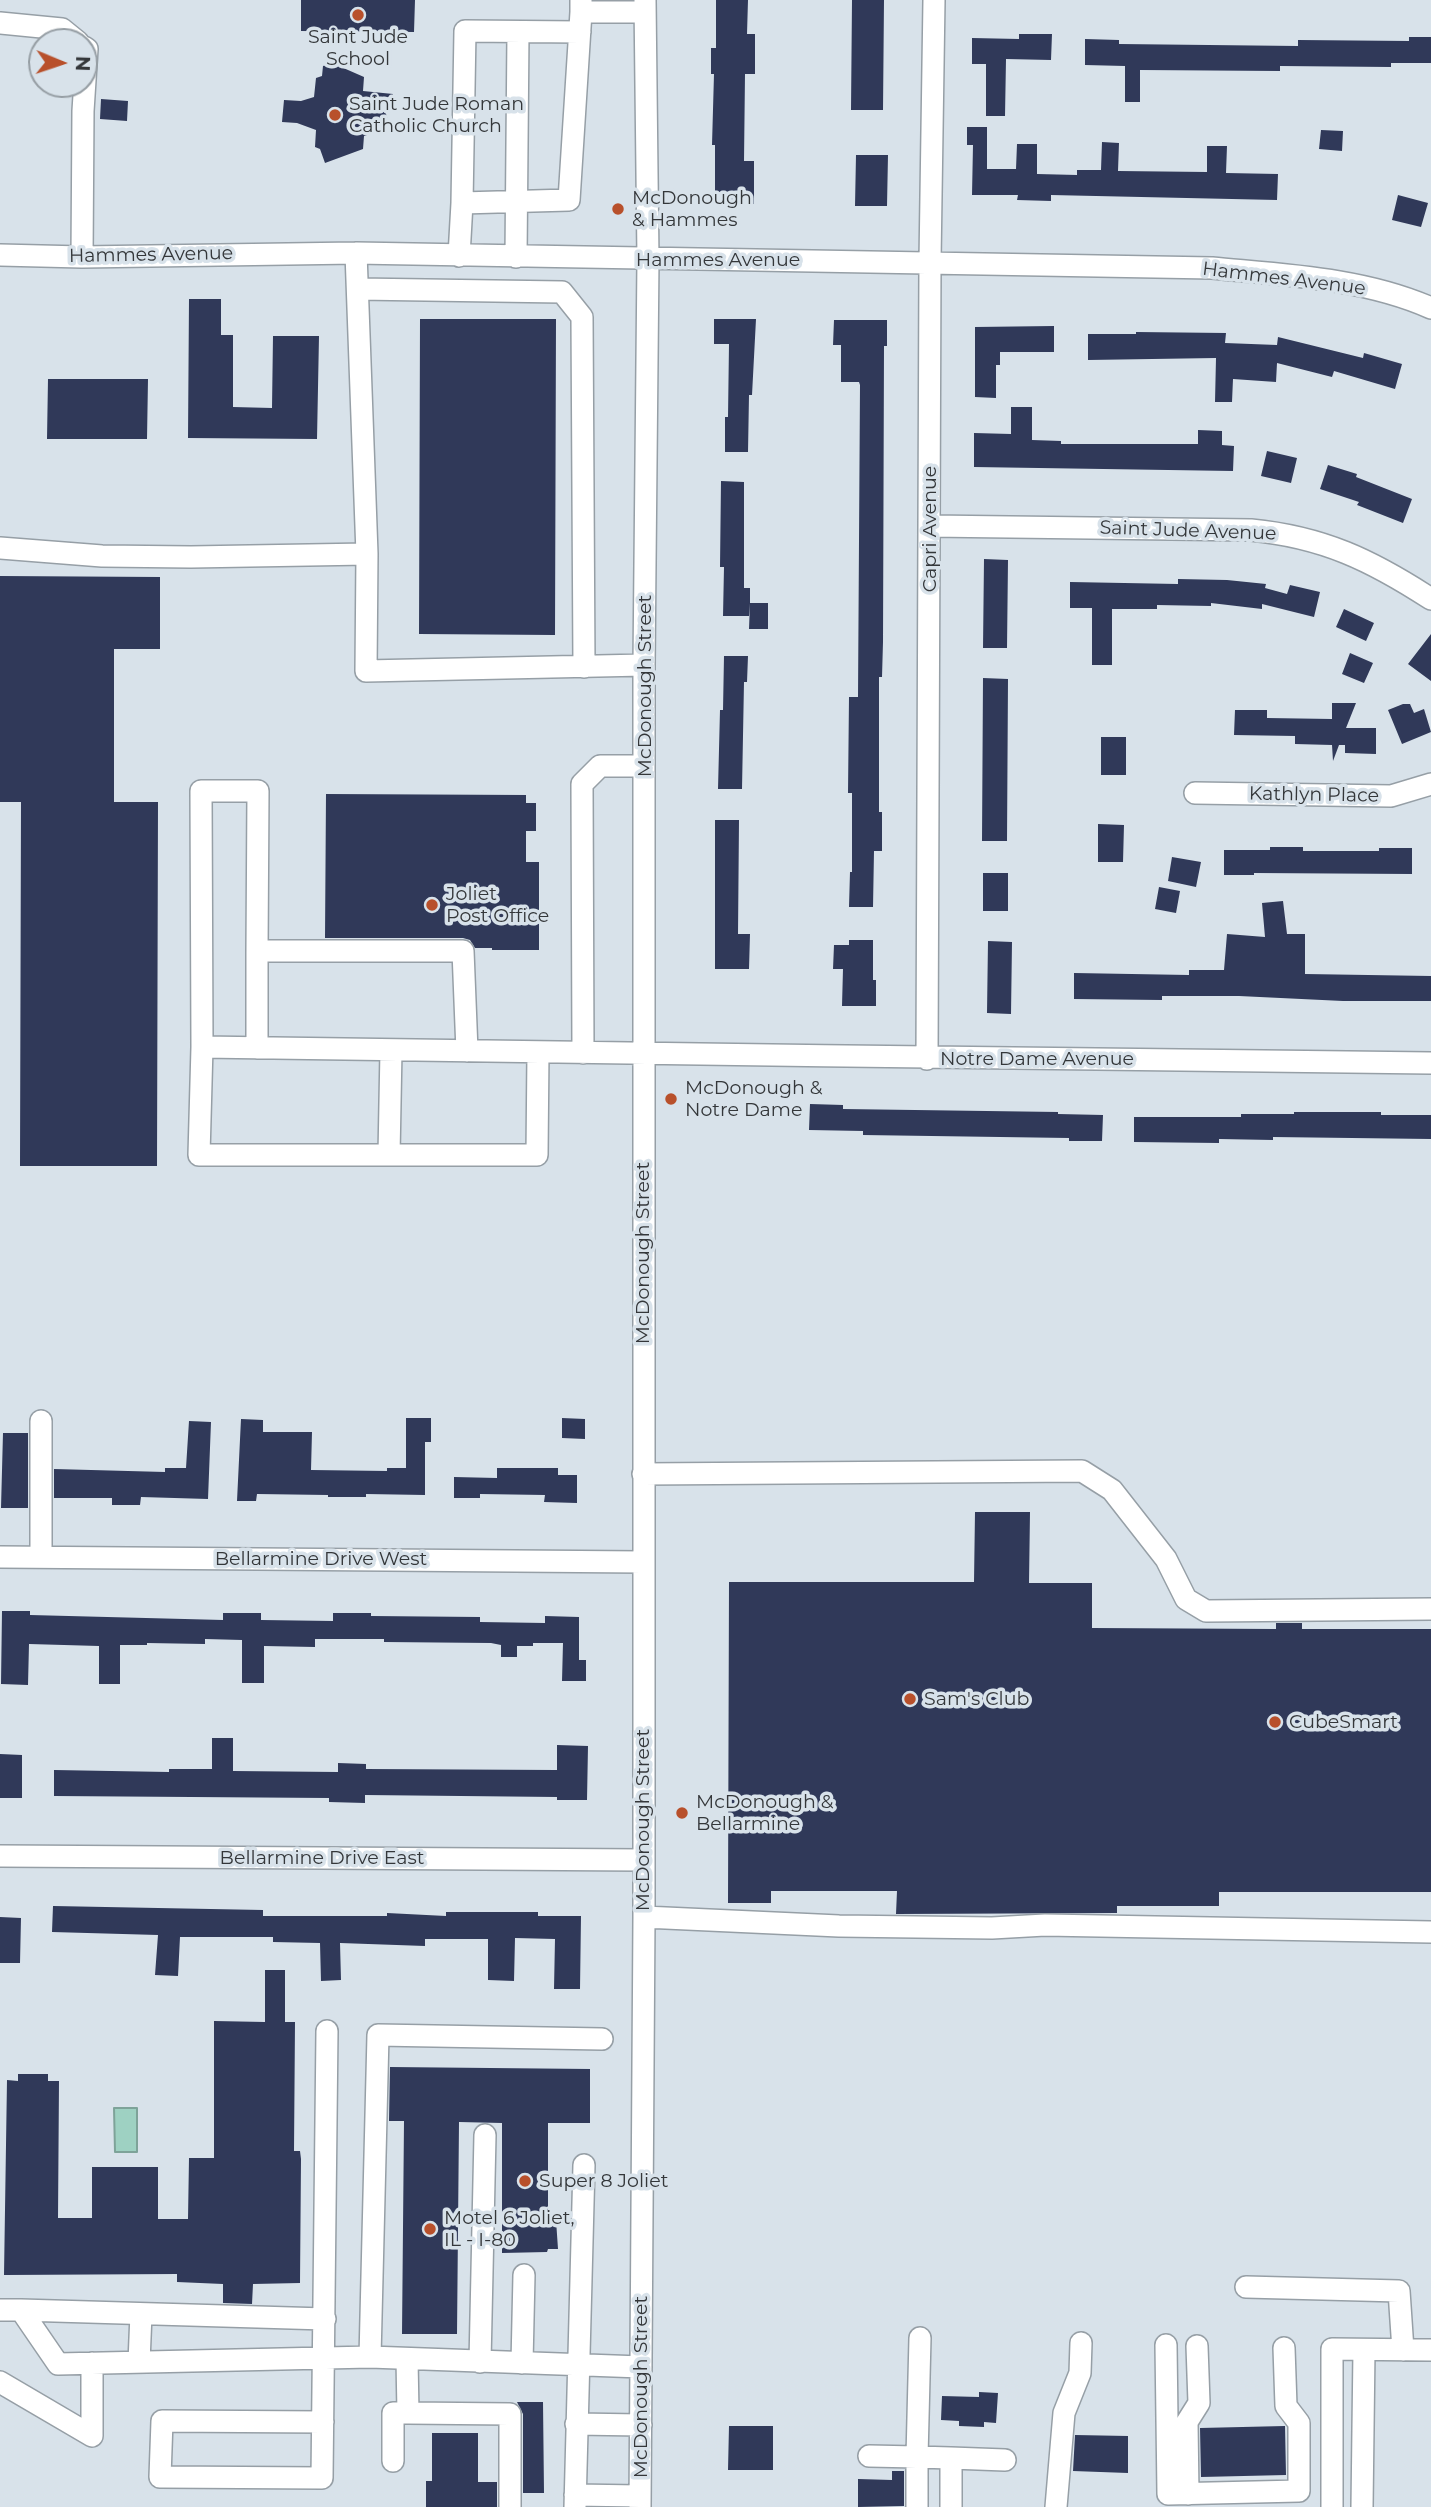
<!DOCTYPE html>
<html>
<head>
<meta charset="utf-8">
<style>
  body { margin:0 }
  #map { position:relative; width:1431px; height:2507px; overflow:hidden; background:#d8e2ea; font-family:Montserrat,sans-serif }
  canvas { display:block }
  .north { position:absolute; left:28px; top:28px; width:70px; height:70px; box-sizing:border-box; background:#d8e2ea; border:2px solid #969ea4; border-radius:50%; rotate:92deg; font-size:19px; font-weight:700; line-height:28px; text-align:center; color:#34373a }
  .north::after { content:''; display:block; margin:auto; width:24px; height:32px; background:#b8502b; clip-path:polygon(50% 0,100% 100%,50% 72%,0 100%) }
</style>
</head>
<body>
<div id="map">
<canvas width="1431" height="2507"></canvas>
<div class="north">N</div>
</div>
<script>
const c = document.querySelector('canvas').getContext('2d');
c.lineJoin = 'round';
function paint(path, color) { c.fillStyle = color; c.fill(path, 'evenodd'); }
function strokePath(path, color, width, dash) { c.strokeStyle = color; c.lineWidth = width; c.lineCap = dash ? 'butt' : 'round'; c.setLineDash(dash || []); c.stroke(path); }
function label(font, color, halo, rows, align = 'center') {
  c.font = font + ' Montserrat,sans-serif'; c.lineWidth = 7; c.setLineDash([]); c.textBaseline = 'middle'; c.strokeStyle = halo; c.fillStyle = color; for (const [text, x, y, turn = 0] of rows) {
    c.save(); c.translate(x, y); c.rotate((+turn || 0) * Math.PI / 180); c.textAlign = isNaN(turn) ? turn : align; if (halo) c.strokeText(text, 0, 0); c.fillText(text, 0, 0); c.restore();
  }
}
const water = new Path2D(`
  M114,2108H137V2152H115Z`);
paint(water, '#9ed1c2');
strokePath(water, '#7ea399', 2);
paint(new Path2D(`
  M301,0H415L414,32L301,31Z
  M716,0H748L747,34H755V74H745L744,161H754V204L728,205V192H715V145H712L714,74H711V48H716Z
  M852,0H884L883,110H851Z
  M1019,34H1052L1051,60L1006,59L1005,116H986V64H972V38L1019,39Z
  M1409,37H1431V63H1391V67L1280,66V71L1140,70V102H1125V66L1085,65V39L1119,40V44L1298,46V40L1409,41Z
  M332,63L364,77L363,91L393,94L392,106L384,109L393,132L380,131L364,136L363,149L325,163L320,149L315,147L316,130L297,123L282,122L284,100L301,101L314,97L316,78L322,76L323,66Z
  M101,99L128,101L127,121L100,119Z
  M967,127H987V169H1016L1017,144H1037V174L1077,175V170H1101L1102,142L1119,143L1118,171L1207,172V146H1227L1226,173L1278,174L1277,200L1051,195V201L1017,200L1018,195H972L973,145H967Z
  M1321,130L1343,131L1342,151L1319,149Z
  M856,155H888L887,206H855Z
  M1398,195L1428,203L1421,227L1392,220Z
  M189,299H221V335H233V407L272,408L273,336H319L317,439L188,438Z
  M420,319H556L555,635L419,634Z
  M714,319H756L752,395H749L748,452H725V417H728L729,344H714Z
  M834,320H887V346H884L883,642L882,677H879V812H882V851H874L873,907H849L850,872H852V793H848L849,697H858L860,385L859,382H841V345H833Z
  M1054,326V352H1000V365H996V398L975,397V327Z
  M1136,332L1226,333L1225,343L1277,345L1278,337L1363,358L1364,353L1402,364L1395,389L1334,371L1332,377L1277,363L1276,382L1233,379L1232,402H1215L1216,358L1088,360V334H1136Z
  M48,379H148L147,439H47Z
  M1011,407H1032V440L1061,441V444H1198V430L1222,431V445L1234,446L1233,471L974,467V433L1011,434Z
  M1267,451L1297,458L1291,483L1261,476Z
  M1328,465L1357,474L1356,477L1412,499L1403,523L1357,505L1359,502L1320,489Z
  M721,481L744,482V588H750V616H723L724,567H720Z
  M984,559L1008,560L1007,648H983Z
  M0,576L160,577V649H114V802H158L157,1166H20L21,802H0Z
  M1178,579L1227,580L1266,584L1265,588L1287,594L1290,585L1320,592L1314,617L1262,604V609L1211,603V606L1157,605V609H1112V665H1092V608H1070V582L1178,584Z
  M750,603H768V629H749Z
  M1344,609L1374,623L1366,641L1336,627Z
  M1431,634V681L1408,664Z
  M1350,653L1373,663L1364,683L1342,674Z
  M724,656H748L747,682H744L742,789H718L720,710H723Z
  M983,678L1008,679L1007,841H982Z
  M1332,703H1356L1346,728H1376V754L1345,753V745H1339L1333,761L1332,745L1295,744V736L1234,735L1235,710H1267V718L1332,719Z
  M1403,704H1410L1414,713L1424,709L1431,732L1402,744L1388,710Z
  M1101,737H1126V775H1101Z
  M326,794L526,795V803H536V831H526V862H539V950H492V948H475L470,940L463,938H325Z
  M715,820H739L738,934H750L749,969H715Z
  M1098,824L1124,825L1123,862H1098Z
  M1270,847H1303V851H1379V848H1412V874L1254,873V875H1224V850H1270Z
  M1172,857L1201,862L1196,887L1168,881Z
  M983,873H1008V911H983Z
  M1159,887L1180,891L1176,913L1155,909Z
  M1283,901L1287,934H1305V974L1431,976V1001H1343L1239,996H1162V1000L1074,999V973L1189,975V970H1224L1227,934L1265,937L1262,903Z
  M849,940H873V980H876V1006H842L843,969H833L834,945H849Z
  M988,941L1012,942L1011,1014L987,1013Z
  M810,1104L843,1105V1109L1058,1112V1114L1103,1115L1102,1141H1069V1138L863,1135V1131L809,1130Z
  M1294,1112H1381V1115H1431V1139L1273,1137V1140L1219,1139V1143L1134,1142V1117H1241V1114H1294Z
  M406,1418H431V1442H425V1495L366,1494V1497H328V1495L257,1494L256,1501H237L241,1419L263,1420V1432H312L311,1470L387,1471V1468H406Z
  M562,1418L585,1419V1439L562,1438Z
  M189,1421L211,1422L208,1499L141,1497L140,1505H112V1498H54V1469L165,1472V1468H186Z
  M3,1433H28V1508H1Z
  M497,1468H558V1475H577V1503L544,1502L545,1495L480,1494V1498H454V1477L497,1478Z
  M975,1512H1030L1029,1583H1092V1628L1276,1629V1623H1302V1629H1431V1892H1219V1906H1117V1913L896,1914L897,1891H771V1903H728L729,1582H974Z
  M2,1611H30V1615L223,1620V1613H261V1620L333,1621V1613H371V1616L480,1617V1622L545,1623V1616L579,1617V1660H586V1681H562L563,1643H533V1646H517V1657H501V1645L491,1643L384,1642V1639H315V1647L264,1646V1683H242V1640L205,1639V1644L147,1643V1645H120V1684H99V1646L29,1644L28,1685L1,1684Z
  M212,1738H233V1771L338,1772V1763L366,1764V1769L557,1770V1745L588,1746L587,1800H557V1797L365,1795V1803L329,1802V1798L54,1796V1770L169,1772V1769H212Z
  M0,1754L22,1755V1798H0Z
  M53,1906L263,1910V1916H387V1913L446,1916V1912H538V1916H581L580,1989H554L555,1939L515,1938L514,1981L488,1980V1939H425V1946L340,1943L341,1980L321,1981L320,1943L273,1942V1937H180L178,1976L155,1975L158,1935L52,1932Z
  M0,1917L21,1918L20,1963H0Z
  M265,1970H285V2022H295L294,2151H300L301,2159L300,2283L253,2284L252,2304L223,2303V2284L177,2282V2274L4,2275L7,2080L18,2081V2074H48V2081H59L58,2218H92V2167H158V2219H188L189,2158H214V2021L265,2022Z
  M390,2067L590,2069V2123H548V2220H556L558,2249H548L547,2252L502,2253V2123L459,2122L457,2334H402L404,2121H389Z
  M979,2392L998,2393L996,2423L984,2422V2427L959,2426V2421L941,2420L942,2396L979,2397Z
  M517,2402H543L544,2493H523V2414Z
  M729,2426H773V2470H728Z
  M1285,2426L1286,2475L1201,2477L1200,2428Z
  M432,2433H478V2482H497V2507H426V2481H432Z
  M1075,2435L1128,2436V2473L1073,2471Z
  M892,2471H904V2506L858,2507V2479L892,2480Z`), '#303959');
const minor = new Path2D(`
  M581,0V12H645
  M0,23L62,29L78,42
  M580,32L465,31L462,203L569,200L581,12
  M356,253L367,554L366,671L644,665
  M0,255L82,257L356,253L1212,268C1285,275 1363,278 1431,308
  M459,256L462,203
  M82,257L83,111L87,49L84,47
  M516,257L518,32
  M358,289L562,292L582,317L584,667
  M930,526L1251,530C1323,537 1371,560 1431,599
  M0,548L102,556L191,557L367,554
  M1195,793L1391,796L1431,784
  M202,1047L201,791H258L257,951
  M257,1048V951H463L467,1051
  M538,1052L537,1155H199L202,1047C612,1053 1021,1059 1431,1063
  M583,1053L582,784L600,766H644
  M927,1059L930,261L934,0
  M389,1155L391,1050
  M643,1474L1082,1471L1112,1490L1166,1559L1186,1599L1206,1611L1431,1609
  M0,1557L643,1562
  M41,1557V1421
  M0,1856L643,1860
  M644,1917L839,1926L992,1928L1045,1925L1431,1932
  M602,2039L378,2035L370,2357L641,2367
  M1246,2287L1399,2291L1403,2350
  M0,2310H21L58,2364L370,2357
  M21,2310L325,2319
  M1166,2345L1168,2494L1299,2491V2423L1286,2406L1284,2348
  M407,2359L408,2413L510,2414V2507
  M139,2362L141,2314
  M480,2362L485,2135
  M522,2363L524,2275
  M0,2382L92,2436V2363
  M323,2422L162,2421L160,2477L322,2478L327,2031
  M576,2424L641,2425
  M869,2456L917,2457L920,2338
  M393,2461V2413H408
  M1188,2494L1187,2422L1199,2403L1197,2346
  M575,2495L640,2496
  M575,2507L584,2165
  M640,2507L644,1917V665L648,259L645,0
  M917,2507V2457L951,2458
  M951,2507V2458L1005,2460
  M1056,2507L1064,2413L1080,2373L1081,2343
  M1332,2507V2349L1431,2350
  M1362,2507L1364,2350`);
strokePath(minor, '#969fa6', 24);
strokePath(minor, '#fff', 21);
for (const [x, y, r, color] of [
  [358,15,7,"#b8502b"],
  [335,115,7,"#b8502b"],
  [618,209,7,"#b8502b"],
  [432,905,7,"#b8502b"],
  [671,1099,7,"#b8502b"],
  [910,1699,7,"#b8502b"],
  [1275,1722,7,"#b8502b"],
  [682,1813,7,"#b8502b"],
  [525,2181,7,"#b8502b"],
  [430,2229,7,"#b8502b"]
]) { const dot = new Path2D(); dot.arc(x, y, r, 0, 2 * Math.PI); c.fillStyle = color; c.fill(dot); strokePath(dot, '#d8e2ea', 2.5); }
label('19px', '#34373a', '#d8e2ea', [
  ["Saint Jude",358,37,"center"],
  ["School",358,59,"center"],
  ["Saint Jude Roman",349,104],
  ["Catholic Church",349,126],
  ["McDonough",632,198],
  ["& Hammes",632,220],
  ["Joliet",446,894],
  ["Post Office",446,916],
  ["McDonough &",685,1088],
  ["Notre Dame",685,1110],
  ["Sam's Club",924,1699],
  ["CubeSmart",1289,1722],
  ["McDonough &",696,1802],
  ["Bellarmine",696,1824],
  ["Super 8 Joliet",539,2181],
  ["Motel 6 Joliet,",444,2218],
  ["IL - I-80",444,2240]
], 'left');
label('19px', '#34373a', '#d8e2ea', [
  ["Hammes Avenue",151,255,-1],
  ["Hammes Avenue",718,260],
  ["Hammes Avenue",1284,279,7],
  ["Capri Avenue",930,529,-90],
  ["Saint Jude Avenue",1188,531,2],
  ["McDonough Street",645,686,-90],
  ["Kathlyn Place",1314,795,1],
  ["Notre Dame Avenue",1037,1059],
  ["McDonough Street",643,1253,-90],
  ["Bellarmine Drive West",321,1559],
  ["McDonough Street",643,1820,-90],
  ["Bellarmine Drive East",322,1858],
  ["McDonough Street",641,2387,-90]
]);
</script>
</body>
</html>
